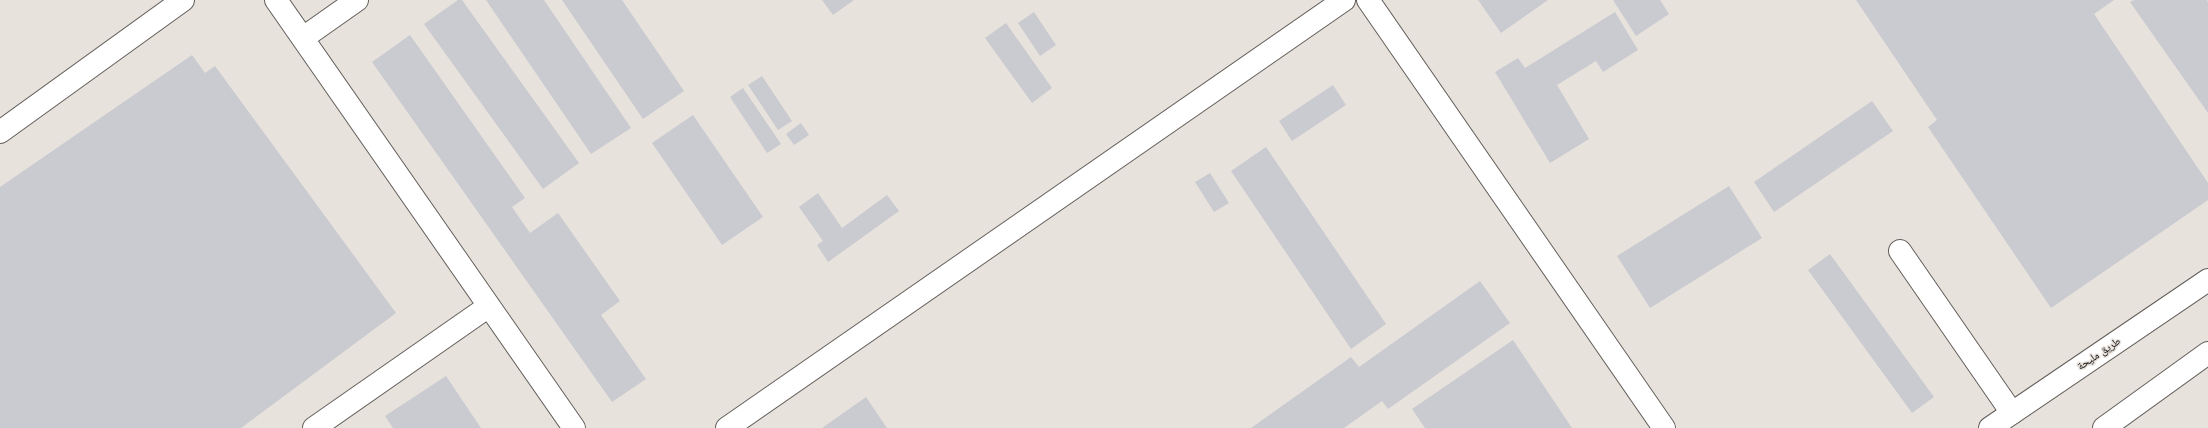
<!DOCTYPE html>
<html>
<head>
<meta charset="utf-8">
<style>
  body { margin:0 }
  canvas { display:block; background:#e8e2dd }
</style>
</head>
<body>
<canvas width="2208" height="428"></canvas>
<script>
const c = document.querySelector('canvas').getContext('2d');
c.lineJoin = 'round';
function paint(path, color) { c.fillStyle = color; c.fill(path, 'evenodd'); }
function strokePath(path, color, width, dash) { c.strokeStyle = color; c.lineWidth = width; c.lineCap = dash ? 'butt' : 'round'; c.setLineDash(dash || []); c.stroke(path); }
function label(font, color, halo, rows, align = 'center') {
  c.font = font + ' Helvetica,"Noto Naskh Arabic",sans-serif'; c.lineWidth = 3; c.setLineDash([]); c.textBaseline = 'middle'; c.strokeStyle = halo; c.fillStyle = color; for (const [text, x, y, turn = 0] of rows) {
    c.save(); c.translate(x, y); c.rotate((+turn || 0) * Math.PI / 180); c.textAlign = isNaN(turn) ? turn : align; if (halo) c.strokeText(text, 0, 0); c.fillText(text, 0, 0); c.restore();
  }
}
paint(new Path2D(`
  M458,0H462L579,163L543,189L424,24Z
  M486,0H544L631,128L591,154Z
  M562,0H622L684,91L643,119Z
  M822,0H854L833,15Z
  M1478,0H1548L1501,33Z
  M1613,0H1660L1669,14L1636,36Z
  M1856,0H2114L2094,14L2208,183V200L2051,308L1928,127L1937,120Z
  M2134,0H2207L2208,2V113L2130,2Z
  M1034,12L1056,45L1040,56L1018,23Z
  M1615,12L1638,50L1603,72L1596,61L1557,85L1589,139L1550,163L1495,72L1518,58L1525,68Z
  M1006,23L1052,88L1032,103L985,38Z
  M410,35L525,198L512,207L530,233L558,213L620,301L601,315L646,379L612,402L372,62Z
  M192,55L205,73L215,66L396,313L241,428H0V187Z
  M762,76L792,121L778,130L748,85Z
  M1333,85L1346,105L1292,141L1279,121Z
  M743,88L781,144L767,153L730,97Z
  M1872,101L1893,131L1774,212L1754,182Z
  M693,115L763,217L722,245L652,143Z
  M801,123L809,135L794,145L786,134Z
  M1266,147L1386,324L1351,349L1231,171Z
  M1210,173L1229,203L1214,212L1195,182Z
  M1729,186L1762,238L1650,308L1617,256Z
  M818,193L842,228L887,195L899,211L828,262L817,245L823,241L799,207Z
  M1830,254L1934,397L1912,413L1808,270Z
  M1480,281L1510,323L1388,409L1382,401L1344,428H1251L1351,357L1359,367Z
  M1513,340L1572,428H1425L1412,409Z
  M446,376L481,428H393L385,416Z
  M866,397L887,428H822Z`), '#cacad1');
const minor = new Path2D(`
  M276,0L574,428
  M1368,0L1664,428
  M303,38L357,0
  M0,132L183,0
  M1900,251L2012,413
  M314,428L489,306
  M727,428L1344,0`);
const major = new Path2D(`
  M1990,428L2208,280
  M2104,428L2208,353`);
strokePath(minor, '#635e5a', 24);
strokePath(major, '#635e5a', 24);
strokePath(minor, '#fff', 22);
strokePath(major, '#fff', 22);
label('11px', '#141110', '#e8e2dd', [
  ["طريق مليحة",2099,354,-34]
]);
</script>
</body>
</html>
